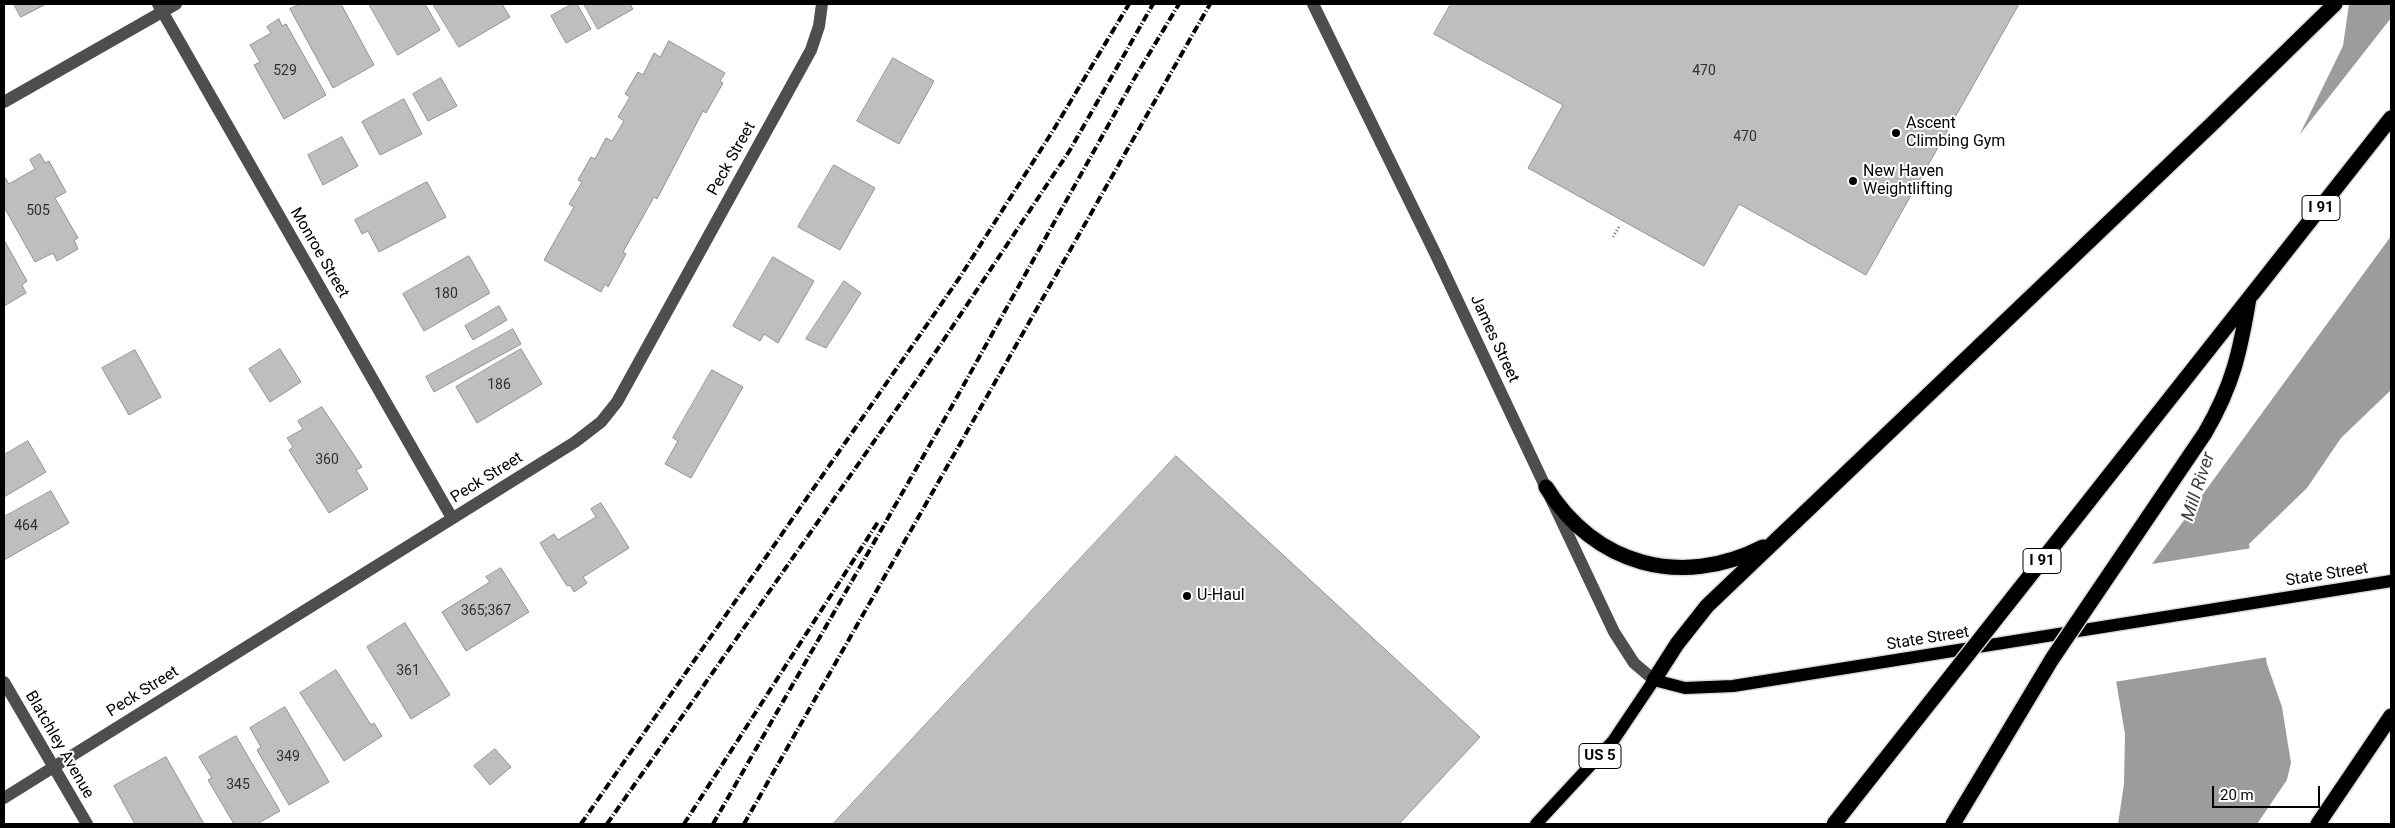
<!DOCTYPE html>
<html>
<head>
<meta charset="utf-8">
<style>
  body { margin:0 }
  #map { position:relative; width:2395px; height:828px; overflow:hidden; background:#fff; font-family:Roboto,sans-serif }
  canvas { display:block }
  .frame { position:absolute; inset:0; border:5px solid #000; pointer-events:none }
  .scale { position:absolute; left:2212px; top:786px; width:108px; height:22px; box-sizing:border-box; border:2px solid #000; border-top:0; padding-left:6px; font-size:15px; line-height:18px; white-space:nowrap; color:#000; -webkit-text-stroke:4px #fff; paint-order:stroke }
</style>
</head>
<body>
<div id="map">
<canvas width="2395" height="828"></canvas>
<div class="frame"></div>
<div class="scale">20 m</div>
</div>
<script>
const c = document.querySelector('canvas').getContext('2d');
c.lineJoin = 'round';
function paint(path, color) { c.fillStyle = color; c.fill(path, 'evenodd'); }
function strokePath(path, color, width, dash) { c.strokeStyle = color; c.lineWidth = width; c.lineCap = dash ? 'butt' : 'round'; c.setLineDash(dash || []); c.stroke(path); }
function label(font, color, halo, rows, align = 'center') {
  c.font = font + ' Roboto,sans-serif'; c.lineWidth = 4; c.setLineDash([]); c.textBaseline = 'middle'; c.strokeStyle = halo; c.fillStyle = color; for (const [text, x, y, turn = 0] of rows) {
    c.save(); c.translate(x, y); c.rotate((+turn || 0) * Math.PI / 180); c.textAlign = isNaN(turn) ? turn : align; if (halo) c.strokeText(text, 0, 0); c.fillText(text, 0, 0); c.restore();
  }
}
paint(new Path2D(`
  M2349,4H2391V390L2341,438L2307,488L2249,544L2267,664L2282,707L2291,763L2276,824H2118L2124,784L2125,734L2097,568L2271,193L2343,46Z`), '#9c9c9c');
paint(new Path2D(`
  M2391,18V236L2152,564L2252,548L2268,657L2114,682L2091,558L2055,505L2077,444L2136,355L2269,192L2293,143Z
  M2291,774L2279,824H2257Z`), '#fff');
const building = new Path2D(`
  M14,4H46L21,17Z
  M300,4H341L374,65L333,88L290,9Z
  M369,4H425L440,30L398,55Z
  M433,4H502L510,17L459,47Z
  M572,4H577L591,29L566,43L551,16Z
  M584,4H630L633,9L598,29Z
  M1451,4H2019L1866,275L1739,204L1704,266L1528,168L1563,105L1434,34Z
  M279,19L282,26L286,24L326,95L284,119L254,65L260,62L250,45L271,33L267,27Z
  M669,41L725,73L720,81L723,83L706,113L703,111L657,199L654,197L623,252L626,254L608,287L605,284L601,292L544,260L574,207L569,204L582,182L578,180L591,157L595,159L606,138L612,141L624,121L618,117L630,97L625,94L638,72L643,75L654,53L660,57Z
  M893,58L934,81L899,144L857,121Z
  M441,78L457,106L428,121L413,94Z
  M404,99L422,134L380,155L362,122Z
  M342,137L358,166L323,185L308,155Z
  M40,154L45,163L49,161L66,192L55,198L78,238L74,240L78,249L57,261L53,253L35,262L4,207V176L9,184L35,169L30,160Z
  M834,165L875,188L840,250L798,227Z
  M427,182L446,217L379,252L368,231L362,234L355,220Z
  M4,240L27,281L22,285L26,293L4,306Z
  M469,256L490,293L424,331L403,294Z
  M773,257L814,281L778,343L764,334L760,341L733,326Z
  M844,281L861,293L826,348L806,339Z
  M499,306L507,320L473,340L465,326Z
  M513,329L521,344L434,392L426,377Z
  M280,349L301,382L270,402L249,369Z
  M521,349L542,384L477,423L456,387Z
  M135,350L161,397L129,415L102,368Z
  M712,370L743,387L691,478L665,464L678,441L673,438Z
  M322,407L362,467L356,470L368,489L329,513L289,450L293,447L287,438L303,429L298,421Z
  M28,441L46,472L4,497V455Z
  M1176,456L1480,737L1399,824H833Z
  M51,491L69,523L4,560V517Z
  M601,503L629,548L583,577L587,583L574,592L570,585L567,586L540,543L554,534L558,540L596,517L591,509Z
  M501,568L529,612L466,651L442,612L490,582L486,577Z
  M405,623L450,695L411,719L367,647Z
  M336,670L371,725L374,723L382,736L344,761L300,693Z
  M285,707L329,782L289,805L257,750L261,747L250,728Z
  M236,736L280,811L257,824H234L208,780L212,778L199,757Z
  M495,749L511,767L490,785L474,766Z
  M166,757L204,824H135L114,786Z`);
paint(building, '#bebebe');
strokePath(building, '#929292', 1);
const major = new Path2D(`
  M1536,824L1613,741L1654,680L1685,688L1733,686L2391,581`);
const highway = new Path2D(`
  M2250,297L2391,118
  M1546,487C1594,565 1681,589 1763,547
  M1654,680L1677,644L1707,606L2213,123L2335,4
  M2318,824L2391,716`);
strokePath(major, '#dbdbdb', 15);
strokePath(highway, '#dbdbdb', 18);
strokePath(new Path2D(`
  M1613,237L1620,225`), '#707070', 3, [1, 2.5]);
strokePath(new Path2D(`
  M158,4L452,518
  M1313,4L1436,255L1614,632L1634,663L1654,680
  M4,102L176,4
  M4,682L87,824
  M4,798L575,442L601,422L617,402L811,50L819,26L822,4`), '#4e4e4e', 12);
strokePath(major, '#000', 12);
strokePath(highway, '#000', 15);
strokePath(new Path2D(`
  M581,824L960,277L1054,129L1129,4
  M607,824L919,377L1070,150L1153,4
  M684,824L878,522
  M713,824L952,406L1134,79L1179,4
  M744,824L1210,4`), '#000', 4, [8, 2.5, 1, 2.5]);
const highwayBridge = new Path2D(`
  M1834,824L2250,297
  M1953,824L2052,659L2205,433C2233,385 2240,352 2249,298`);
strokePath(highwayBridge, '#dbdbdb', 18, []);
strokePath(highwayBridge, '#000', 15);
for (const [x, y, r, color] of [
  [1896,133,5,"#000"],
  [1853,181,5,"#000"],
  [1187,596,5,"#000"]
]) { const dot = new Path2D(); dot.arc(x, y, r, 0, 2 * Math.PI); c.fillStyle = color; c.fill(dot); strokePath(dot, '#fff', 2); }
label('14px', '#303030', null, [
  ["529",285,71],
  ["470",1704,71],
  ["470",1745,137],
  ["505",38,211],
  ["180",446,294],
  ["186",499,385],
  ["360",327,460],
  ["464",26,526],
  ["365;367",486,611],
  ["361",408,671],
  ["349",288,757],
  ["345",238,785]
]);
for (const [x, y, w] of [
  [2321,208,38],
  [2042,561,38],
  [1600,756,42]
]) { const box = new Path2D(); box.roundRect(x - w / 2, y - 12.5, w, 25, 4); c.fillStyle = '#fff'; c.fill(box); strokePath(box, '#000', 1); }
label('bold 15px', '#000', null, [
  ["I 91",2321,208],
  ["I 91",2042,561],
  ["US 5",1600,756]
]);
label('16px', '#000', '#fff', [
  ["Ascent",1906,124],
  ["Climbing Gym",1906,142],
  ["New Haven",1863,172],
  ["Weightlifting",1863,190],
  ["U-Haul",1197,596]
], 'left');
label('16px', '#000', '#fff', [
  ["Peck Street",732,159,-61],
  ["Monroe Street",319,253,60],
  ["James Street",1494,339,65],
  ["Peck Street",487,478,-32],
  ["State Street",2327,575,-9],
  ["State Street",1928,639,-9],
  ["Peck Street",143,692,-32],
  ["Blatchley Avenue",59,745,60]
]);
label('italic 18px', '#3d3d3d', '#fff', [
  ["Mill River",2199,487,-72]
]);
</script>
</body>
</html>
